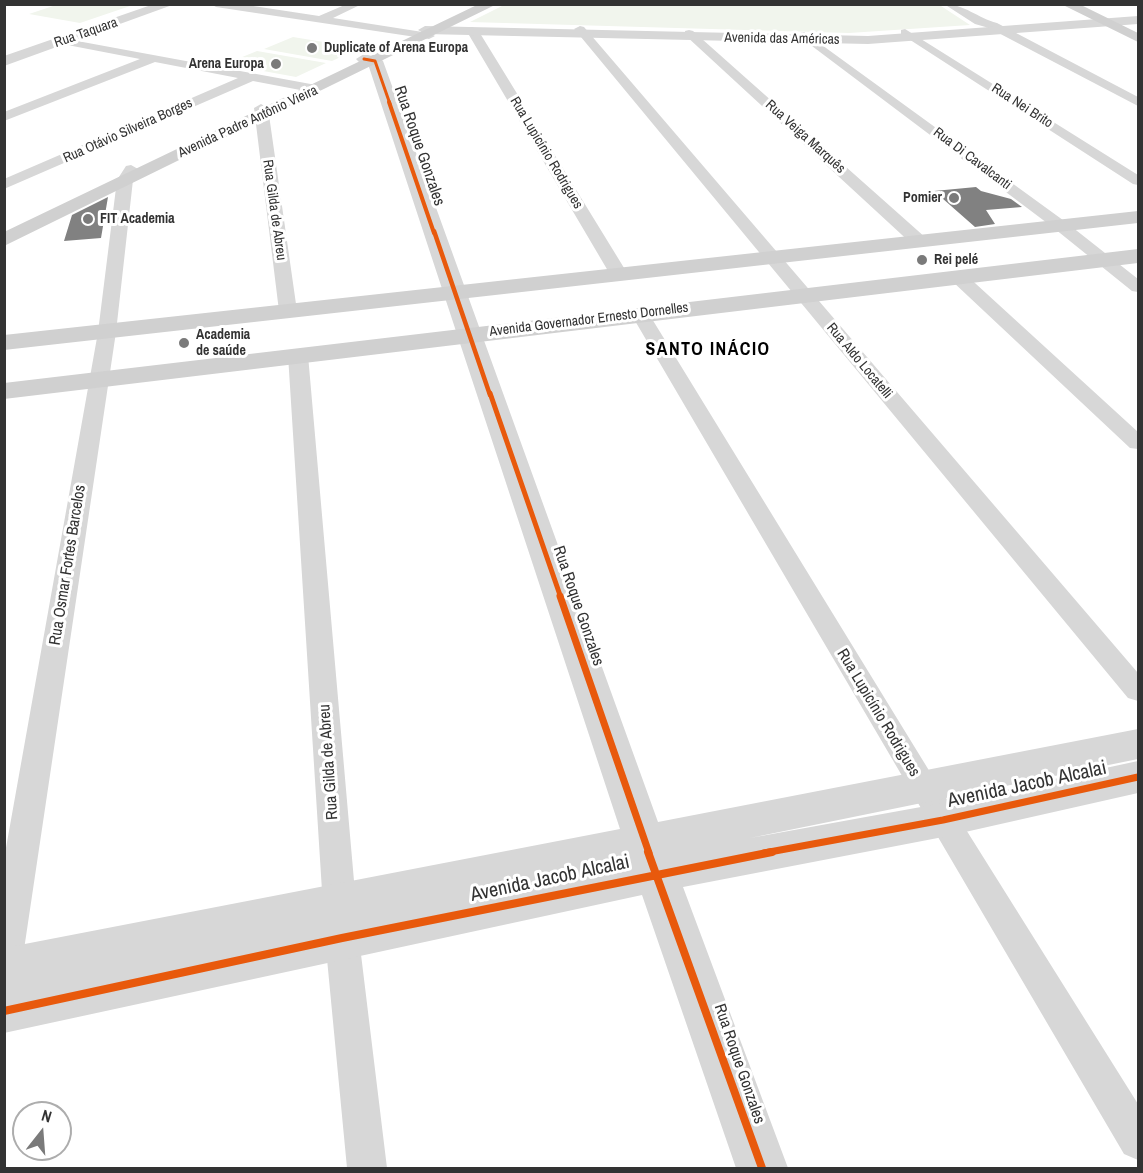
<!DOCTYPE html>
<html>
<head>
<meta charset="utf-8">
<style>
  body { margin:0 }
  #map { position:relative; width:1143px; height:1173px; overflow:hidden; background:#fff; font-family:"Archivo Narrow",sans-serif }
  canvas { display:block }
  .frame { position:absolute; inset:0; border:6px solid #333; pointer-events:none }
  .north { position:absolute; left:12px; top:1101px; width:60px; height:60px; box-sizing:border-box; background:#fff; border:2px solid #adadad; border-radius:50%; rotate:17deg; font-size:16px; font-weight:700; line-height:24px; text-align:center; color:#333 }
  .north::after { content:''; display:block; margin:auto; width:21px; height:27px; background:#7a7a7a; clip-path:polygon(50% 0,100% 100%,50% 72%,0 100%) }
</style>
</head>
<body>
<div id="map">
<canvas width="1143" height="1173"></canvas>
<div class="frame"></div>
<div class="north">N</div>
</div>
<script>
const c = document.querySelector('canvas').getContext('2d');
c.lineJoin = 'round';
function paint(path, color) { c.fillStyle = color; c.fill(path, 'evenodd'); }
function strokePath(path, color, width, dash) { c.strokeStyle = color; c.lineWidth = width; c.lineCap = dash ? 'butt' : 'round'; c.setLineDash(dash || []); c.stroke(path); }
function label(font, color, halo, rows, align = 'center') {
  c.font = font + ' "Archivo Narrow",sans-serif'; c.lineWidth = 6; c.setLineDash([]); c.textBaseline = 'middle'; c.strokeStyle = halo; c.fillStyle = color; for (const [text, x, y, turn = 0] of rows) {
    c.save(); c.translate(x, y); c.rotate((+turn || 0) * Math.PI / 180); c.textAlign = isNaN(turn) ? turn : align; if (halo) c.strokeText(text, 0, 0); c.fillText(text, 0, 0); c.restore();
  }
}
paint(new Path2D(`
  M59,4H133V5L80,23L29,14Z
  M506,4H938L970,25L849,33L470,22Z
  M293,37L360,48L332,61L264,49Z
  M257,51L326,63L296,77L225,64Z`), '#f1f5ed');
paint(new Path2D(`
  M976,187L981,191L1011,199L1022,207L986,210L995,224L975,227L934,191Z
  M108,197L101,238L64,241L72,215Z`), '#818181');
paint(new Path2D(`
  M211,4H240L319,16L347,4H362L333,18L429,33L435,36L429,39L216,7Z
  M944,4C964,4 978,18 997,23L1138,97V106L989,28L975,24Z
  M580,26L584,27L1138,673V701L1128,698L576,31L574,29Z
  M472,27L478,30L629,276L626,280H614L611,276L466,30Z
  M905,29L1138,175V185L1133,184L901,34V30Z
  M689,30L693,31L926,238L928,242L926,246H914L685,35V31Z
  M804,32L1067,223L1138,279V292L1132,291L1055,229L800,37V33Z
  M61,38L316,85L322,89L316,93L253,81L4,189V179L238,78L155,62L4,121V112L140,59L57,43L55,41Z
  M261,104L268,108L297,311L295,315H281L279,311L254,108Z
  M131,165L138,169L133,180L116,332L22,963L16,975L4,979V859L98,332L117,180L126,166Z
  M958,272L964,273L1138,432V449L1130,448L952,281L949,277L952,273Z
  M640,308L647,310L649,314L933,777L1138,1104V1160L1124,1154L631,314L633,310Z
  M298,349L305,351L308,355L359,938L387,1168H347L325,938L288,355L291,351Z`), '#d7d7d7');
paint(new Path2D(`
  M154,4H175L4,66V56Z
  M1138,16V24L868,44L425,34L418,30L425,26L868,36Z
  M364,54L380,58L383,61L658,822L1138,729V759L750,838L943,803L1138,761V793L943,837L683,887L788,1168H736L642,895L4,1033V948L620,829L368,64L359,62L356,59Z`), '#d7d7d7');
paint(new Path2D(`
  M479,4H497L4,246V232Z
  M1061,4H1079L1138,33V42Z
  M1138,211V223L4,350V335Z
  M1138,249V263L4,399V383Z`), '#d0d0d0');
strokePath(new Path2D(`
  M364,59L375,61L390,104`), '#e8590c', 3);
strokePath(new Path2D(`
  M389,102L434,233`), '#e8590c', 4);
strokePath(new Path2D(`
  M434,231L490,395`), '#e8590c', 4.5);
strokePath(new Path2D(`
  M490,393L561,598`), '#e8590c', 5);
strokePath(new Path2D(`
  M560,596L649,853
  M764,853L943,820L1138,777`), '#e8590c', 7);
strokePath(new Path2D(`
  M648,852L762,1168
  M4,1011L342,938L772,852`), '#e8590c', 8);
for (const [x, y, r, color] of [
  [312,48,6,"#7a7a7a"],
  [276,64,6,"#7a7a7a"],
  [954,198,6,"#7a7a7a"],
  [88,219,6,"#7a7a7a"],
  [922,260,6,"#7a7a7a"],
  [184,343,6,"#7a7a7a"]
]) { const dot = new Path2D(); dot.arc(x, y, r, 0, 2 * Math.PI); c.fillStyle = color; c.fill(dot); strokePath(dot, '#fff', 2); }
label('14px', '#333', '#fff', [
  ["Rua Taquara",86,33,-19],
  ["Avenida das Américas",782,39,1],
  ["Rua Nei Brito",1022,106,33],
  ["Avenida Padre Antônio Vieira",248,122,-25],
  ["Rua Otávio Silveira Borges",128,131,-24],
  ["Rua Veiga Marquês",805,137,42],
  ["Rua Lupicínio Rodrigues",546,153,59],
  ["Rua Di Cavalcanti",972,159,37],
  ["Rua Gilda de Abreu",274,210,82],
  ["Avenida Governador Ernesto Dornelles",589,320,-7],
  ["Rua Aldo Locatelli",859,361,50]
]);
label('bold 14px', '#333', '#fff', [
  ["Duplicate of Arena Europa",324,48],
  ["Arena Europa",264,64,"right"],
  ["Pomier",942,198,"right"],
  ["FIT Academia",100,219],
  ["Rei pelé",934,260],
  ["Academia",196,335],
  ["de saúde",196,351]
], 'left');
label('16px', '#333', '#fff', [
  ["Rua Roque Gonzales",419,146,71],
  ["Rua Osmar Fortes Barcelos",68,565,-81],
  ["Rua Roque Gonzales",578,606,71],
  ["Rua Lupicínio Rodrigues",878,713,59],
  ["Rua Gilda de Abreu",329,762,-94],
  ["Rua Roque Gonzales",739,1064,71]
]);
c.letterSpacing = '1.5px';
label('bold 18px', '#000', '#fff', [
  ["SANTO INÁCIO",708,350]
]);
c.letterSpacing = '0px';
label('20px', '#333', '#fff', [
  ["Avenida Jacob Alcalai",1027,785,-12],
  ["Avenida Jacob Alcalai",550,879,-12]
]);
</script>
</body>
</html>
